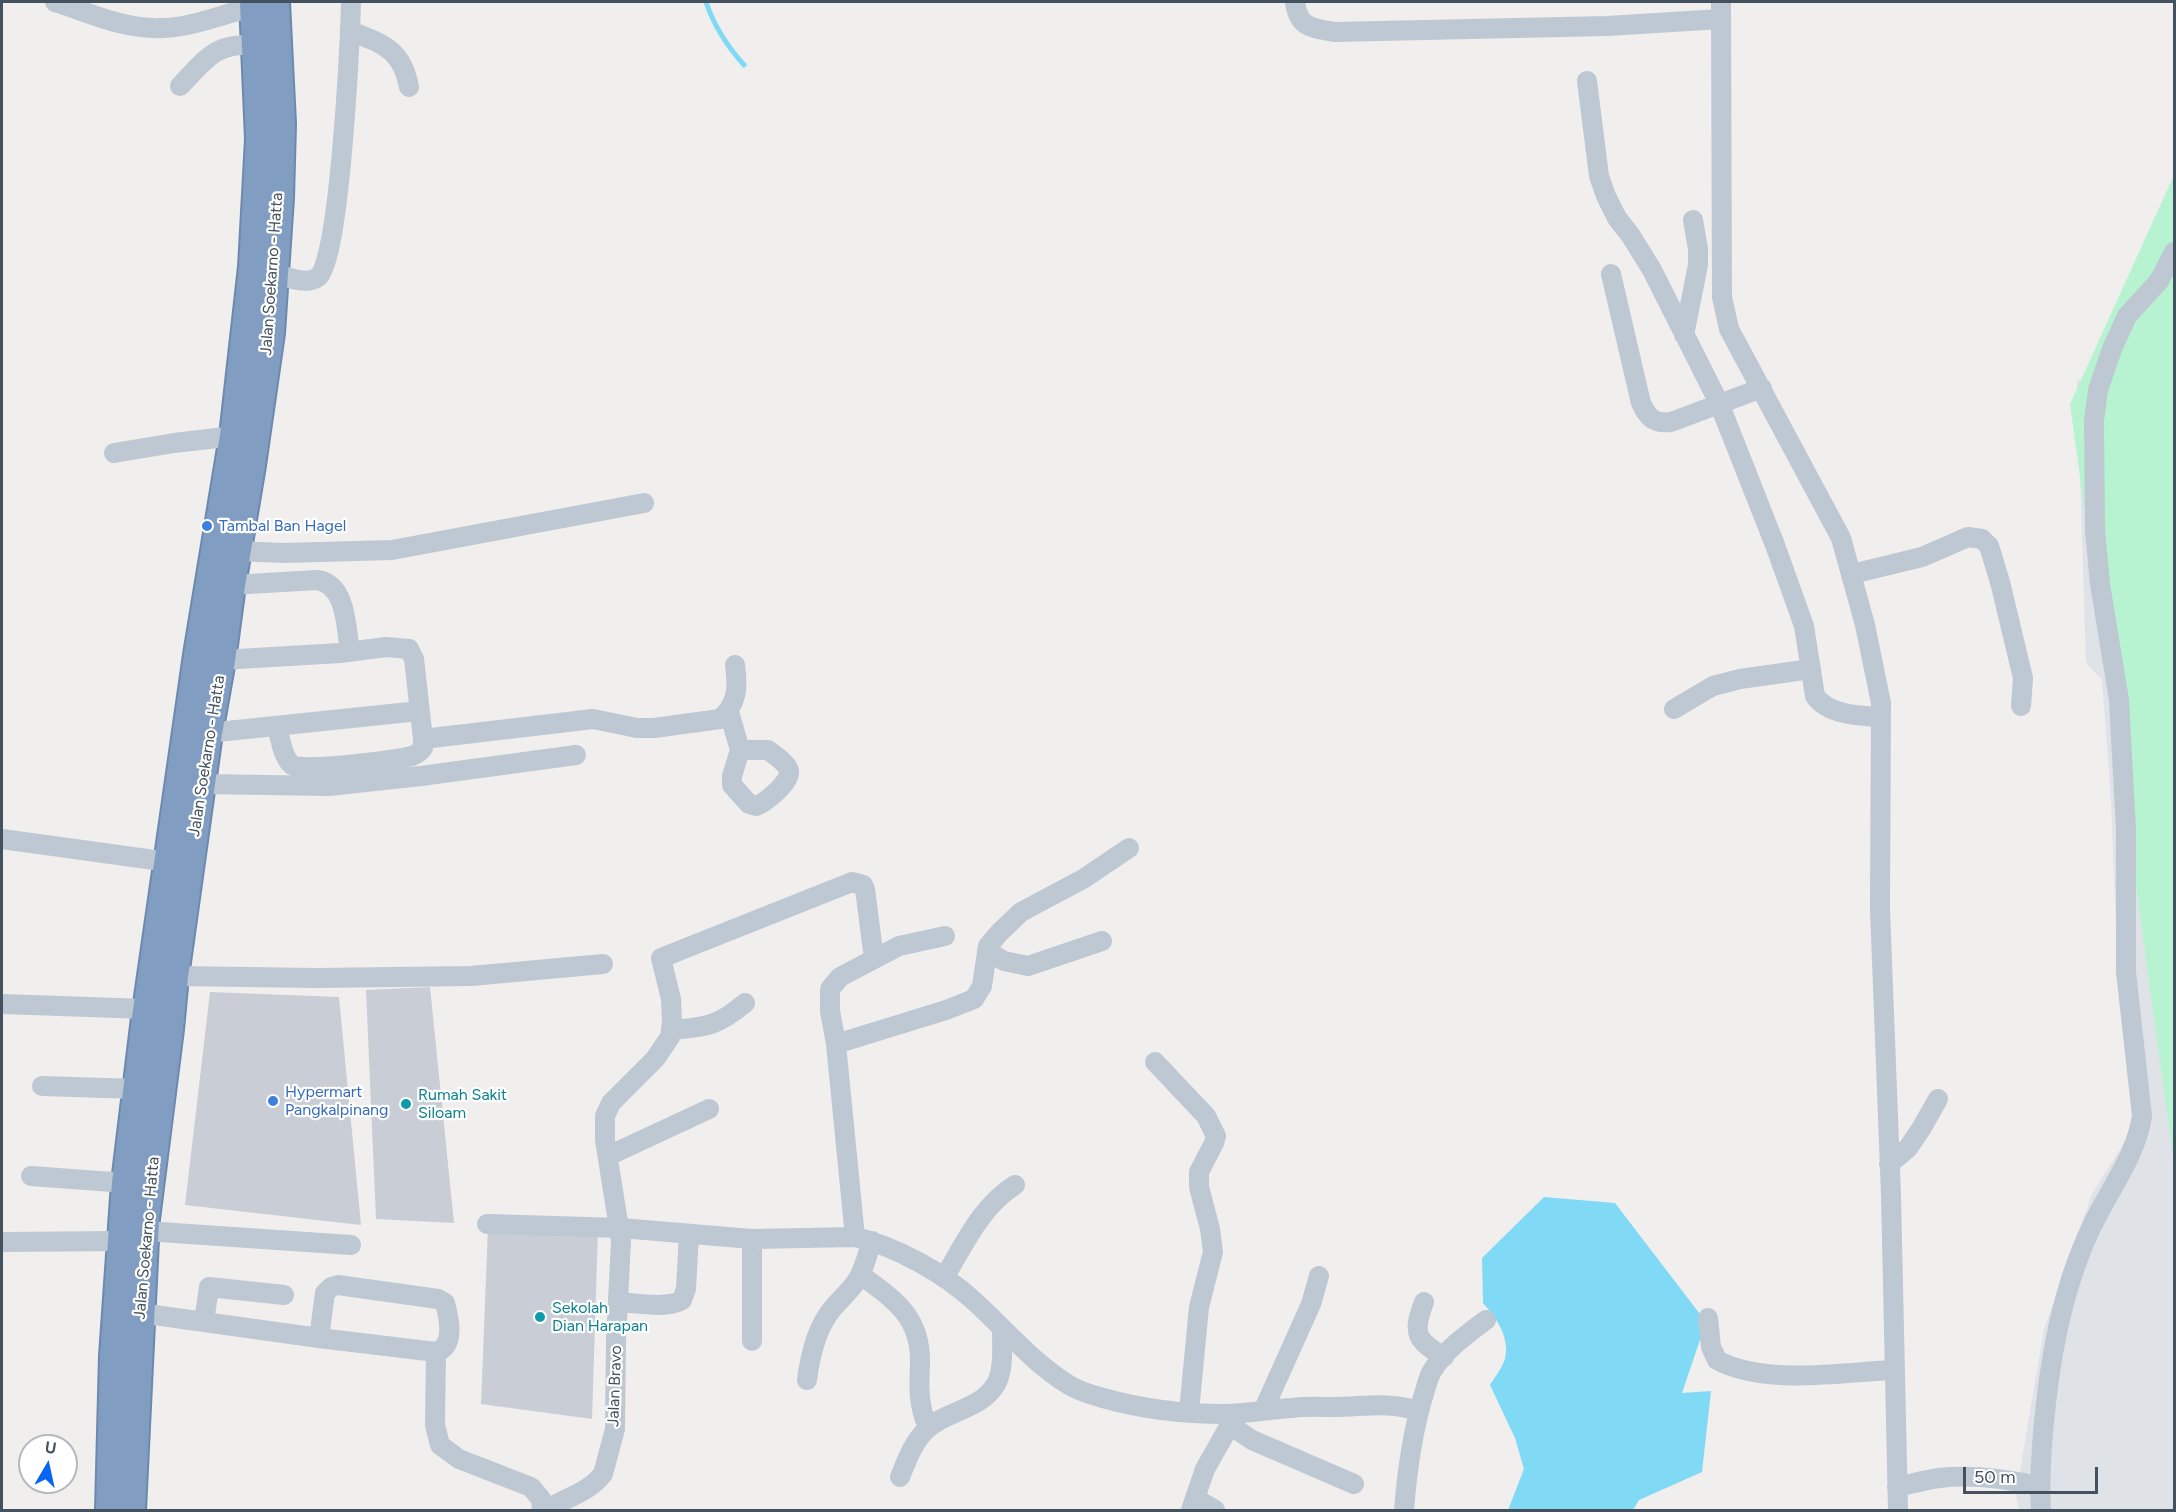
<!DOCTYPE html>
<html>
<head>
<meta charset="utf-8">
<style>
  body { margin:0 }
  #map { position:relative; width:2176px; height:1512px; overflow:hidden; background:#f1eeee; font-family:Figtree,sans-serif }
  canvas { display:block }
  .frame { position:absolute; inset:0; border:3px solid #44515e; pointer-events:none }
  .north { position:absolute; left:18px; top:1434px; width:60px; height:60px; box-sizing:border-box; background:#fff; border:2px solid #b4b9bf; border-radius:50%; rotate:9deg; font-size:16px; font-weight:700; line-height:24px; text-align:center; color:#44515e }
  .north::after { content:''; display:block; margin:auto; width:21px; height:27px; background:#0666f3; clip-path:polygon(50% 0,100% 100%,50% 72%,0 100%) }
  .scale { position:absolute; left:1963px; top:1467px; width:135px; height:27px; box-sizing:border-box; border:3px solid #44515e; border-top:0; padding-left:8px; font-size:18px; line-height:21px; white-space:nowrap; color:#44515e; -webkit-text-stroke:4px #fff; paint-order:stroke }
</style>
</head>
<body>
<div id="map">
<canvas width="2176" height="1512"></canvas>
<div class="frame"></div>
<div class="north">U</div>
<div class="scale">50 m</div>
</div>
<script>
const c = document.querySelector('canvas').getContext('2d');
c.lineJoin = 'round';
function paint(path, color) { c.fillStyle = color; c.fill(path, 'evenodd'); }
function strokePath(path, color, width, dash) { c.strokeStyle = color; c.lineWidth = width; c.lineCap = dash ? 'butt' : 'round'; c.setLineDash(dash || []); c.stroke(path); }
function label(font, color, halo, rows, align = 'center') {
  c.font = font + ' Figtree,sans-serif'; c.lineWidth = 4.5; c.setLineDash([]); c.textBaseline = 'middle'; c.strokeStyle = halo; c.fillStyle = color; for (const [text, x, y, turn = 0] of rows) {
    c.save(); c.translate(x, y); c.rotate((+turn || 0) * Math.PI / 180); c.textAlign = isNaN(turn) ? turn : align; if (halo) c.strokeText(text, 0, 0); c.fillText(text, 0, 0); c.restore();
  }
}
paint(new Path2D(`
  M2174,177V1510H2019L2016,1495L2044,1329L2092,1194L2129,1135L2135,1109L2118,982L2111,799L2102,680L2086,663L2077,381L2086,378Z`), '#dfe2e7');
paint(new Path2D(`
  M2174,175V1164L2070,404Z`), '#b7f3d1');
paint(new Path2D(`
  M1544,1197L1615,1203L1706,1322L1682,1393L1711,1391L1702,1472L1639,1500L1633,1510H1508L1524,1469L1515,1438L1490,1385C1495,1377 1502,1368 1505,1359C1510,1337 1497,1319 1483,1303L1482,1258Z`), '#80d9f5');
strokePath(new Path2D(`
  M706,2C714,26 727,46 744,65`), '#80d9f5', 5);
paint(new Path2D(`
  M430,987L454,1223L376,1219L366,990Z
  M210,992L339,997L361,1225L185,1205Z
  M488,1227L598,1230L592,1419L481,1404Z`), '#c9cdd5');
const highway = new Path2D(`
  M110,1510L114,1356L126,1183L146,1018L198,655L234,436L253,267L260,139L254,2
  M131,1510L145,1219L169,1029L174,976L208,733L221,660L231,585L251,465L270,333L279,198L281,124L275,2`);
strokePath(highway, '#6c89ae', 32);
strokePath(new Path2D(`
  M55,2C90,13 125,30 163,28C193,27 225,14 254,6
  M1295,2C1298,27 1311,28 1334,32L1607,26L1721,19
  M1721,2L1722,297L1729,329L1841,538L1865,625L1881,703L1880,909L1891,1195L1898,1510
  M350,31C383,44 402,49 409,87
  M1587,81L1599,176L1606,196L1617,218L1631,236L1652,270L1719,403L1775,545L1804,626L1815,696C1828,715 1860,716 1881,717
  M180,86C208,57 214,43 257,45
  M274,272C286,277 306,286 318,277C340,260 350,40 351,2
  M1611,274L1641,403C1648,418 1654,424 1671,422L1762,388
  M1684,335L1698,265V249L1693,220
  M114,453L174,443L234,436
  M236,551L283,553L392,550L644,503
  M1852,574L1922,557L1968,537L1982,539L1989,546L2000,582L2023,678L2021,706
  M231,585L317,580C347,584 346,628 350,652
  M221,660L340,653L386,647L409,649L414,659L423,739V748C420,752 417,754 412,756C397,760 301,772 292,765C283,758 279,736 278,726
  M1674,709L1713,686L1740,679L1811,669
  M729,712L740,750L732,776V785L749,804L756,806C765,803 791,782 789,771C787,763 774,755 768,750H740
  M208,733L419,711
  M423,739L593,719L637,728H654L720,719C738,704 738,686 735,665
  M202,784L329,786L421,776L576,755
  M2,839L169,862
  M987,951L1004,961L1028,966L1102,941
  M174,976L317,978L471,976L603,964
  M2,1004L147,1009
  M672,1030C706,1027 718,1026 745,1003
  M836,1044L946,1010L974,999L982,986L988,946L1000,932L1021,912L1083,879L1129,848
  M1155,1062L1206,1116L1216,1136L1214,1143L1199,1172V1187L1210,1229L1213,1252L1199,1307L1189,1412
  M42,1086L137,1089
  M608,1156L709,1109
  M1889,1164L1908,1148L1921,1129L1938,1099
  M31,1176L126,1183
  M487,1224L621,1228L752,1239L855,1237C895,1246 944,1273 974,1301C1005,1329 1033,1363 1069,1385C1079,1391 1092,1395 1103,1398C1142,1409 1184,1414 1225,1414C1247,1414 1270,1409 1292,1408C1306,1406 1320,1407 1333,1407C1364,1407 1388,1401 1419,1411
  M145,1231L351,1245
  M855,1237L836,1044L830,1011V989L840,977L899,946L945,936
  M2,1242L121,1241
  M861,1275C894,1300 921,1316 920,1363C919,1386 918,1406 928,1427
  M944,1278C964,1245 981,1206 1015,1185
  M619,1302C636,1303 668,1309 682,1300L686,1289L689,1234
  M1424,1302C1412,1334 1416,1340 1444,1357
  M140,1313L319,1338L436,1352C456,1346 449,1318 445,1303L438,1299L338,1285L331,1287L325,1293L319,1338
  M1708,1318L1711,1347L1717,1360C1765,1386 1842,1372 1894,1370
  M204,1322L209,1287L284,1295
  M752,1341V1239
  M436,1352L435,1425L440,1445L459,1459L531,1487L541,1499L542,1510
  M807,1380C810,1356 816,1329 832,1309C841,1298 852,1290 859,1277C865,1266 868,1252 872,1241
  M1263,1411L1311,1304L1319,1276
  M1226,1414L1230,1425L1252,1440L1354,1484
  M900,1477C907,1460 913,1442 927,1429C945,1411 981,1410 996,1384C1004,1370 1002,1346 1002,1330
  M1897,1487C1911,1484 1925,1480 1939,1478C1972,1474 2007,1479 2039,1486
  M1196,1499L1215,1510
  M546,1510C566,1497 587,1494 603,1474L615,1429L616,1341L621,1241L605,1140V1116L611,1103L655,1059L670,1037L672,1023L671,999L661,958L852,882L863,885L865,889L874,959
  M1191,1510L1205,1469L1230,1425
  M1404,1510C1407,1472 1412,1434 1423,1397C1426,1388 1428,1378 1432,1371C1445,1350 1467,1334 1486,1320
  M2041,1510C2039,1484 2041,1459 2043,1433C2049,1364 2061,1291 2091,1228C2108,1191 2136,1157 2142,1116L2126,972V830L2119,700L2100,584L2095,530L2094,421L2098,390L2112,349L2127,316L2159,281L2174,252`), '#bdc8d2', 20);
strokePath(highway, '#819ec2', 28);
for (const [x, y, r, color] of [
  [207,526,6,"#3f7fe0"],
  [273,1101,6,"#3f7fe0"],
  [406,1104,6,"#0f9aa8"],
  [540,1317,6,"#0f9aa8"]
]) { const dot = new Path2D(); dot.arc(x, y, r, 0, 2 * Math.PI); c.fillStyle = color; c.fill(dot); strokePath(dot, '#fff', 2); }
label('16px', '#44515e', '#fff', [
  ["Jalan Soekarno - Hatta",272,274,-86],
  ["Jalan Soekarno - Hatta",207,756,-81],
  ["Jalan Soekarno - Hatta",147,1238,-85],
  ["Jalan Bravo",615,1386,-88]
]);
label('16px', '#366cbe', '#fff', [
  ["Tambal Ban Hagel",219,526],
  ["Hypermart",285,1092],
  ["Pangkalpinang",285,1110]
], 'left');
label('16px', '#0d838f', '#fff', [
  ["Rumah Sakit",418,1095],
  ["Siloam",418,1113],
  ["Sekolah",552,1308],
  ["Dian Harapan",552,1326]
], 'left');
</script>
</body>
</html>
